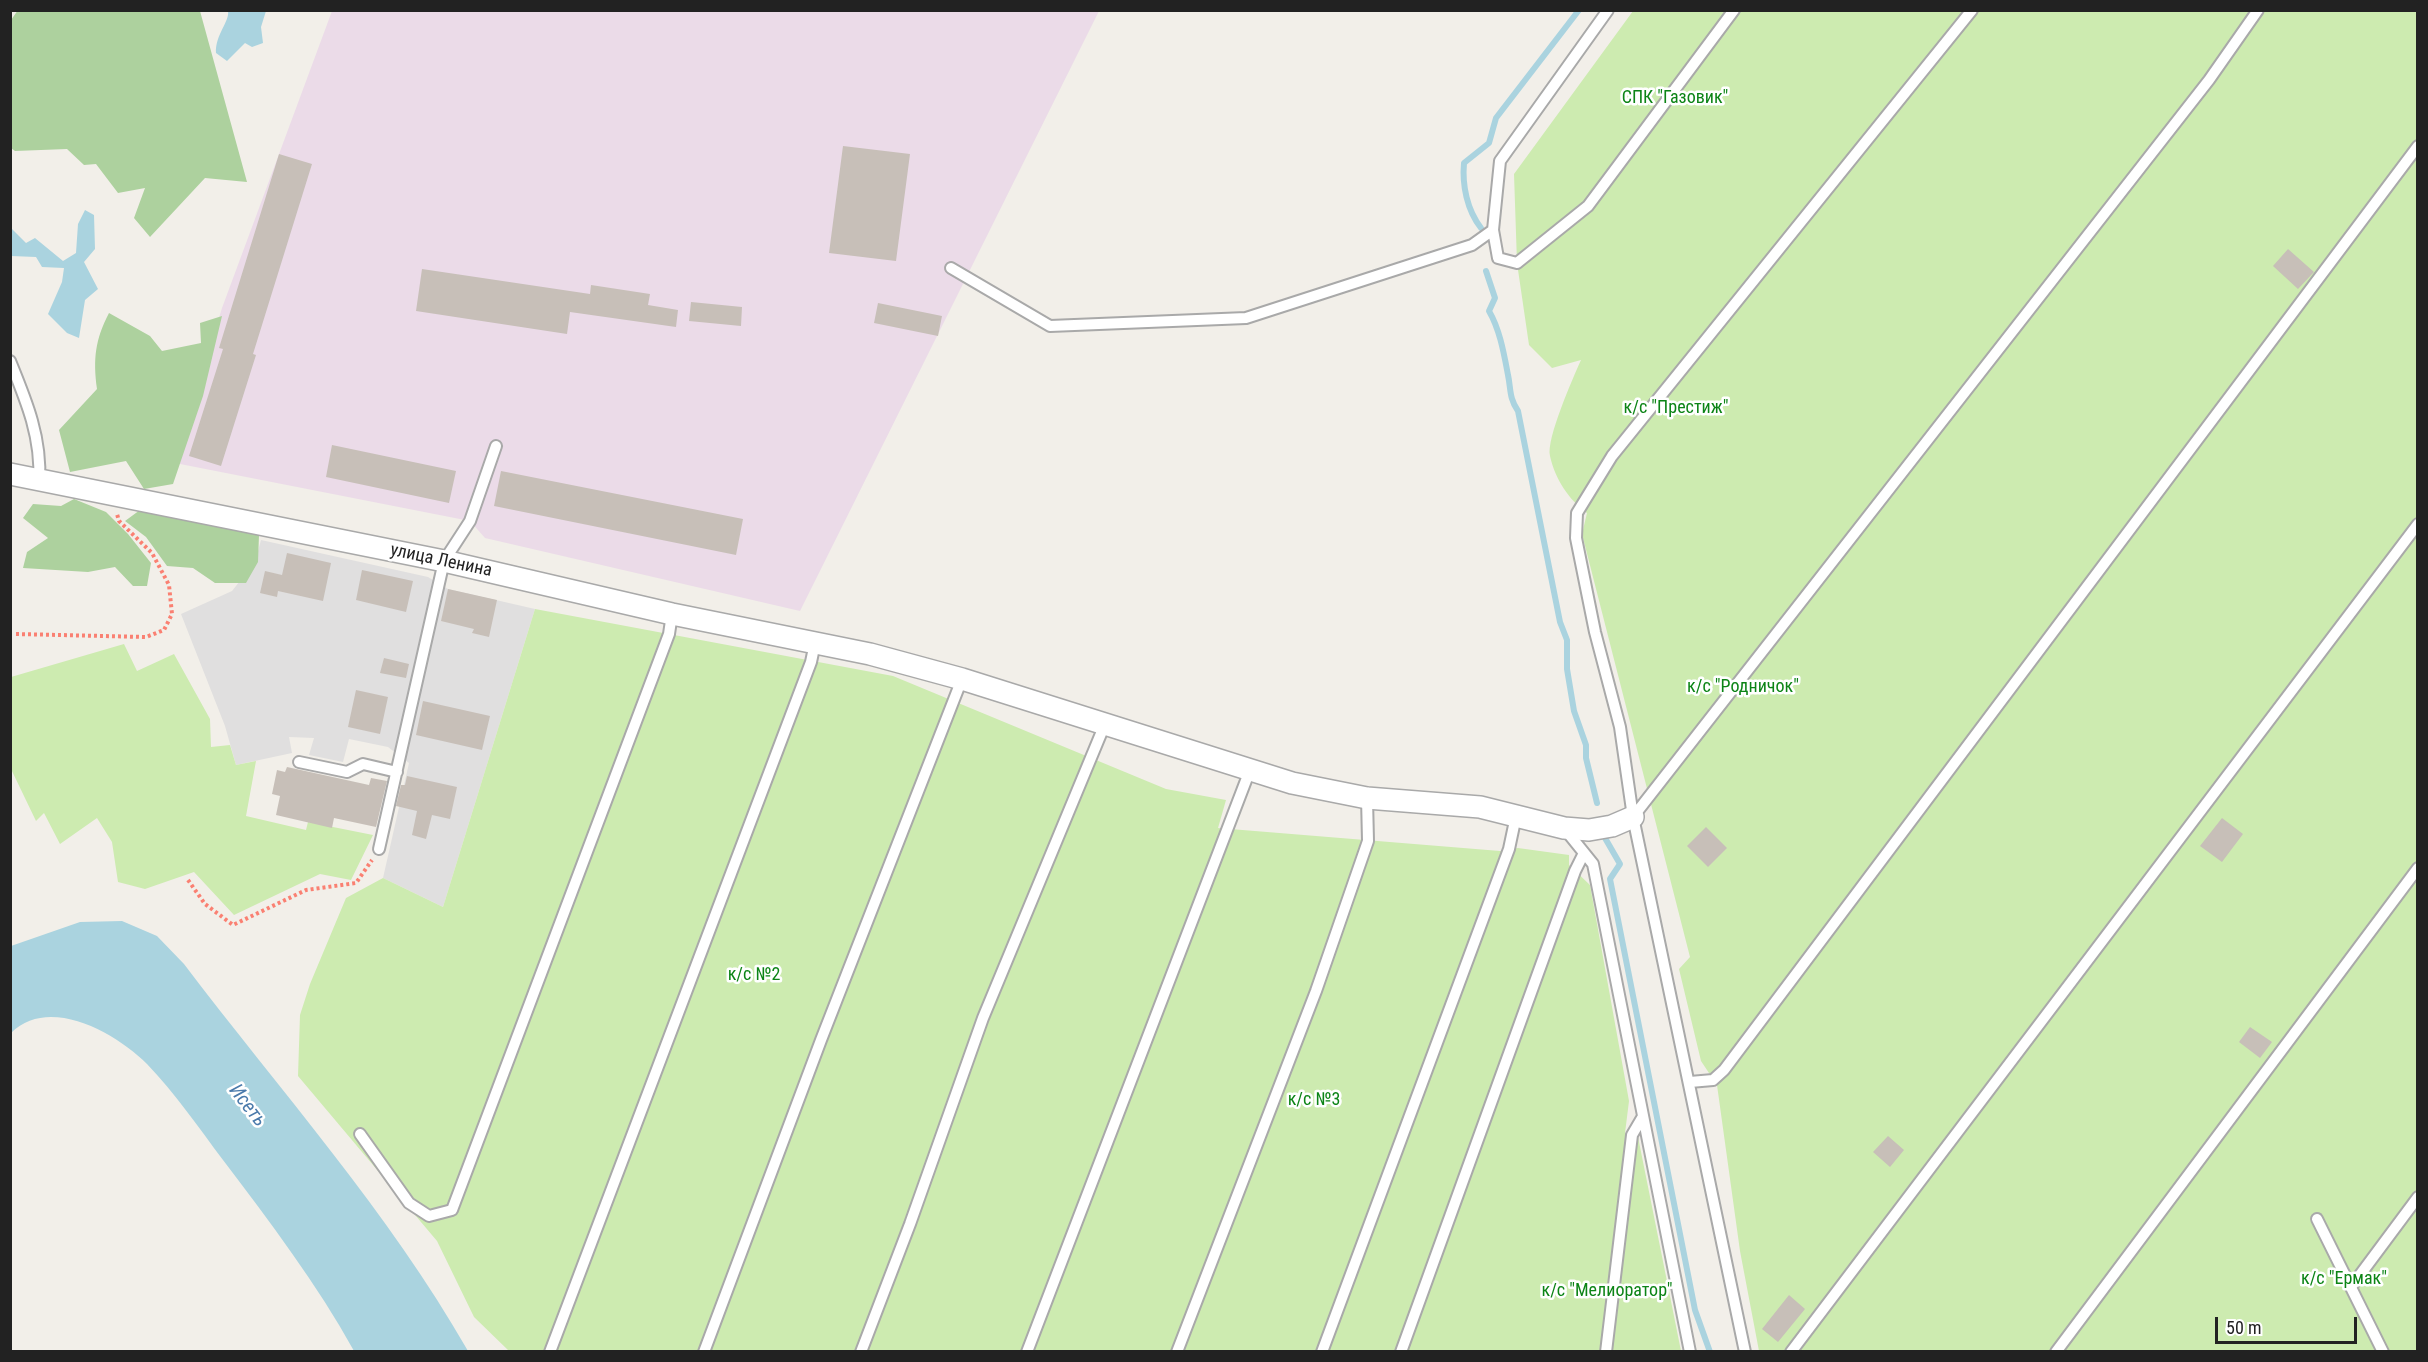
<!DOCTYPE html>
<html>
<head>
<meta charset="utf-8">
<style>
  body { margin:0 }
  #map { position:relative; width:2428px; height:1362px; overflow:hidden; background:#f2efe9; font-family:"Roboto Condensed",sans-serif }
  canvas { display:block }
  .frame { position:absolute; inset:0; border:12px solid #222; pointer-events:none }
  .scale { position:absolute; left:2215px; top:1317px; width:142px; height:27px; box-sizing:border-box; border:3px solid #222; border-top:0; padding-left:8px; font-size:18px; line-height:21px; white-space:nowrap; color:#222; -webkit-text-stroke:4px #fff; paint-order:stroke }
</style>
</head>
<body>
<div id="map">
<canvas width="2428" height="1362"></canvas>
<div class="frame"></div>
<div class="scale">50 m</div>
</div>
<script>
const c = document.querySelector('canvas').getContext('2d');
c.lineJoin = 'round';
function paint(path, color) { c.fillStyle = color; c.fill(path, 'evenodd'); }
function strokePath(path, color, width, dash) { c.strokeStyle = color; c.lineWidth = width; c.lineCap = dash ? 'butt' : 'round'; c.setLineDash(dash || []); c.stroke(path); }
function label(font, color, halo, rows, align = 'center') {
  c.font = font + ' "Roboto Condensed",sans-serif'; c.lineWidth = 5; c.setLineDash([]); c.textBaseline = 'middle'; c.strokeStyle = halo; c.fillStyle = color; for (const [text, x, y, turn = 0] of rows) {
    c.save(); c.translate(x, y); c.rotate((+turn || 0) * Math.PI / 180); c.textAlign = isNaN(turn) ? turn : align; if (halo) c.strokeText(text, 0, 0); c.fillText(text, 0, 0); c.restore();
  }
}
paint(new Path2D(`
  M261,540L428,577L448,589L535,609L443,907L383,878L409,763L388,747L349,739L343,762L309,755L314,738L289,737L292,753L236,765L225,726L181,614L232,591L255,562Z`), '#e0dfdf');
paint(new Path2D(`
  M332,11H1099L800,611L485,538L470,521L175,463L222,308Z`), '#ebdbe8');
paint(new Path2D(`
  M1633,11H2417V1351H1759L1740,1251L1717,1085L1701,1061L1679,969L1690,957L1582,534L1587,513C1569,500 1555,479 1550,456C1546,439 1573,378 1581,360L1552,368L1529,345L1517,263L1514,174Z
  M535,609L893,676L1166,789L1226,800L1218,828L1500,851L1518,848L1569,855V865L1590,885L1629,1101L1625,1133L1638,1137L1681,1351H509L474,1317L437,1241L298,1076L300,1015L310,984L346,898L383,878L443,907Z
  M124,644L137,671L174,654L210,719L211,747L230,745L236,765L256,761L246,816L306,830L308,822L373,835L351,880L320,874L234,915L194,872L145,889L118,882L112,842L97,818L60,844L44,813L36,821L11,769V677Z`), '#cdebb0');
paint(new Path2D(`
  M18,10L200,11L247,182L205,178L150,237L134,218L145,188L118,193L96,164L84,165L67,149L15,151L11,148V20Z
  M109,313L150,336L162,351L201,343L200,323L222,316L203,396L173,484L144,489L126,461L70,472L59,430L97,389C93,359 95,340 109,313Z
  M74,499L106,512L128,534L151,563L147,586H133L115,567L88,572L23,568L27,552L48,538L23,518L33,504L61,506Z
  M140,510L259,535L258,562L246,583H215L193,568L167,566L146,537L125,521Z`), '#add19e');
paint(new Path2D(`
  M228,11H266L261,27L263,43L252,47L245,43L227,61L216,53C215,35 230,21 228,11Z
  M85,210L94,215L95,249L84,262L98,289L85,300L79,338L67,333L48,314L62,282L64,268L42,267L36,257L11,256L10,227L26,243L35,238L63,261L76,253L78,224Z
  M122,921L157,936L184,964C281,1092 389,1212 468,1351H354C317,1284 270,1222 223,1160C199,1128 175,1093 147,1064C116,1033 49,995 11,1033V946L80,922Z`), '#aad3df');
strokePath(new Path2D(`
  M1481,228C1467,210 1462,185 1464,163L1489,143L1496,118L1579,10
  M1486,271L1495,298L1489,311C1500,330 1504,354 1508,375C1511,389 1509,398 1518,411L1560,622L1567,640V669L1574,711L1586,745V758L1597,803
  M1605,838L1620,864L1610,879L1695,1310L1710,1352`), '#aad3df', 6);
paint(new Path2D(`
  M843,146L910,154L896,261L829,253Z
  M279,154L312,164L253,354L256,355L221,466L189,456L223,349L219,348Z
  M2288,249L2314,272L2298,289L2273,266Z
  M422,269L590,294L591,285L650,294L648,305L678,310L676,327L570,312L567,334L416,311Z
  M691,302L742,307L741,326L689,321Z
  M878,303L942,316L938,336L874,323Z
  M332,445L456,471L449,503L326,477Z
  M501,471L743,519L736,555L494,506Z
  M287,553L331,563L323,601L278,591L277,597L260,593L265,571L282,575Z
  M362,570L413,581L406,612L356,600Z
  M448,589L497,600L489,637L472,633L474,629L441,621Z
  M384,658L409,664L406,678L380,673Z
  M356,690L388,697L380,734L348,727Z
  M423,701L490,716L482,750L416,735Z
  M287,767L369,785L371,778L387,781L376,827L334,818L332,828L276,815L280,796L272,794L277,770L285,772Z
  M407,776L457,787L450,819L432,815L426,839L412,835L417,811L396,806L401,785H405Z
  M2222,818L2243,834L2222,862L2200,846Z
  M1706,827L1727,848L1708,867L1687,846Z
  M2250,1027L2272,1042L2260,1058L2239,1042Z
  M1888,1136L1904,1150L1890,1167L1873,1152Z
  M1789,1295L1805,1309L1778,1342L1762,1329Z`), '#c7bfb8');
const lane = new Path2D(`
  M1493,230L1498,258L1517,263L1588,206L1734,10
  M951,268L1050,326L1246,318L1472,245L1493,230L1500,161L1608,10
  M10,361C26,400 42,438 39,481
  M299,762L347,772L363,764L397,772
  M1633,817L2209,80L2258,10
  M1564,828L1593,864L1690,1352
  M379,849L444,561L470,521L496,446
  M1690,1082L1713,1080L1724,1070L2418,146
  M360,1134L409,1203L429,1216L452,1210L669,634L672,614
  M2317,1219L2383,1352
  M2351,1287L2418,1197
  M550,1352L811,662L815,643
  M704,1352L821,1040L962,679
  M861,1352L910,1224L983,1018L1105,724
  M1027,1352L1250,770
  M1177,1352L1316,991L1368,841L1367,798
  M1322,1352L1509,849L1516,816
  M1401,1352L1575,871L1584,853
  M1606,1352L1632,1135L1642,1118
  M1745,1352L1633,817L1620,727L1595,632L1576,538L1577,513L1612,456L1972,10
  M1791,1352L2418,524
  M2056,1352L2418,868`);
const street = new Path2D(`
  M10,474L444,561L672,614L870,654L962,679L1292,783L1367,798L1480,807L1564,828L1589,830L1612,826L1633,817`);
strokePath(lane, '#a9a9a9', 14);
strokePath(street, '#a9a9a9', 24);
strokePath(new Path2D(`
  M16,634L146,637L164,630L172,614L169,585L152,553L119,521L117,514
  M188,880L205,904L233,925L306,890L356,883L372,860`), '#fa8072', 4, [3, 3]);
strokePath(lane, '#fff', 10);
strokePath(street, '#fff', 21);
label('18px', '#0c8416', '#fff', [
  ["СПК \"Газовик\"",1675,98],
  ["к/с \"Престиж\"",1676,408],
  ["к/с \"Родничок\"",1743,687],
  ["к/с №2",754,975],
  ["к/с №3",1314,1100],
  ["к/с \"Ермак\"",2344,1279],
  ["к/с \"Мелиоратор\"",1607,1291]
]);
label('18px', '#222', '#fff', [
  ["улица Ленина",441,561,12]
]);
label('italic 20px', '#4a7aab', '#fff', [
  ["Исеть",247,1106,52]
]);
</script>
</body>
</html>
